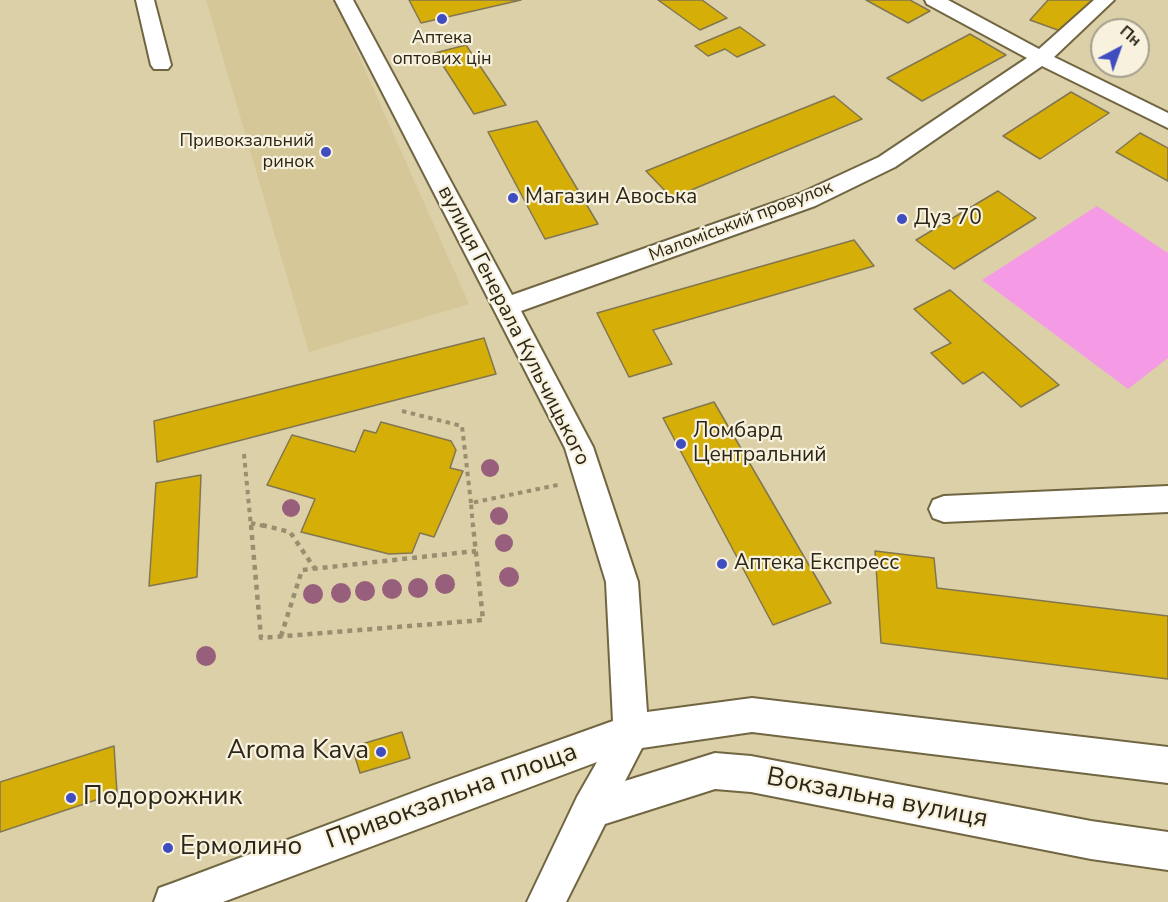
<!DOCTYPE html>
<html>
<head>
<meta charset="utf-8">
<style>
  body { margin:0 }
  #map { position:relative; width:1168px; height:902px; overflow:hidden; background:#dcd0a8; font-family:"Nunito Sans",sans-serif }
  canvas { display:block }
  .north { position:absolute; left:1090px; top:18px; width:60px; height:60px; box-sizing:border-box; background:#f7f1dd; border:2px solid #a5a08e; border-radius:50%; rotate:41deg; font-size:16px; font-weight:700; line-height:24px; text-align:center; color:#2b2617 }
  .north::after { content:''; display:block; margin:auto; width:21px; height:27px; background:#404dc1; clip-path:polygon(50% 0,100% 100%,50% 72%,0 100%) }
</style>
</head>
<body>
<div id="map">
<canvas width="1168" height="902"></canvas>
<div class="north">Пн</div>
</div>
<script>
const c = document.querySelector('canvas').getContext('2d');
c.lineJoin = 'round';
function paint(path, color) { c.fillStyle = color; c.fill(path, 'evenodd'); }
function strokePath(path, color, width, dash) { c.strokeStyle = color; c.lineWidth = width; c.lineCap = dash ? 'butt' : 'round'; c.setLineDash(dash || []); c.stroke(path); }
function label(font, color, halo, rows, align = 'center') {
  c.font = font + ' "Nunito Sans",sans-serif'; c.lineWidth = 4.5; c.setLineDash([]); c.textBaseline = 'middle'; c.strokeStyle = halo; c.fillStyle = color; for (const [text, x, y, turn = 0] of rows) {
    c.save(); c.translate(x, y); c.rotate((+turn || 0) * Math.PI / 180); c.textAlign = isNaN(turn) ? turn : align; if (halo) c.strokeText(text, 0, 0); c.fillText(text, 0, 0); c.restore();
  }
}
paint(new Path2D(`
  M206,0H334L469,304L309,352Z`), '#d6c798');
paint(new Path2D(`
  M1097,206L1168,253V358L1128,389L982,280Z`), '#f59be6');
const building = new Path2D(`
  M409,0H521L421,23Z
  M658,0H702L727,18L700,30Z
  M866,0H910L930,11L908,23Z
  M1048,0H1093L1066,33L1030,20Z
  M740,27L765,45L737,57L725,49L708,56L695,46Z
  M970,34L1006,55L922,101L887,78Z
  M466,45L506,105L474,114L435,53Z
  M1071,92L1109,113L1040,159L1003,136Z
  M834,96L862,119L672,198L646,171Z
  M537,121L598,224L545,239L488,132Z
  M1140,133L1168,148V181L1116,152Z
  M998,191L1036,218L954,269L916,240Z
  M854,240L874,266L653,330L672,364L629,377L597,313Z
  M950,290L1059,385L1021,407L983,372L963,384L931,353L951,343L914,309Z
  M484,338L496,374L157,462L154,421Z
  M714,402L831,603L773,625L663,418Z
  M381,422L451,441L456,450L450,468L463,471L434,537L420,533L412,553L389,554L301,532L315,499L267,485L292,435L355,452L364,430L376,433Z
  M201,475L197,577L149,586L156,483Z
  M875,551L934,558L937,588L1168,616V679L881,643Z
  M402,732L410,758L360,773L352,747Z
  M114,746L117,793L0,832V782Z`);
paint(building, '#d5af08');
strokePath(building, '#827651', 1.5);
const minor = new Path2D(`
  M136,0H154L171,65L168,69H154L151,65Z
  M335,0H353L512,295L799,194L879,157L1027,58L927,4L925,0H948L1039,49L1094,0H1114L1054,57L1168,113V128L1042,66L895,167L815,206L521,311L593,447L638,582L647,712L752,698L1168,747V783L752,732L642,748L625,781L715,753L751,756L1091,821L1168,832V870L1091,859L751,792L715,789L605,824L566,902H527L577,797L597,762L223,902H154L159,888L173,883L431,786L613,721L606,582L565,448Z
  M1168,486V512L944,522L933,518L929,509L933,500L944,496Z`);
strokePath(minor, '#716642', 4);
strokePath(new Path2D(`
  M402,411L462,426L471,503
  M244,454L251,527
  M251,523L268,527
  M473,527L471,503L562,484`), '#988f70', 4, [4.5, 4.5]);
strokePath(new Path2D(`
  M251,525L261,638L483,620L473,525
  M262,525L290,532L315,569
  M281,636L302,570L476,551`), '#988f70', 4.5, [5, 5]);
paint(minor, '#fff');
c.fillStyle = '#975f7b';
for (const [x, y, r] of [
  [490,468,9],
  [291,508,9],
  [499,516,9],
  [504,543,9],
  [509,577,10],
  [445,584,10],
  [418,588,10],
  [392,589,10],
  [365,591,10],
  [341,593,10],
  [313,594,10],
  [206,656,10]
]) { c.beginPath(); c.arc(x, y, r, 0, 2 * Math.PI); c.fill(); }
for (const [x, y, r, color] of [
  [442,19,6,"#404dc1"],
  [326,152,6,"#404dc1"],
  [513,198,6,"#404dc1"],
  [902,219,6,"#404dc1"],
  [681,444,6,"#404dc1"],
  [722,564,6,"#404dc1"],
  [381,752,6,"#404dc1"],
  [71,798,6,"#404dc1"],
  [168,848,6,"#404dc1"]
]) { const dot = new Path2D(); dot.arc(x, y, r, 0, 2 * Math.PI); c.fillStyle = color; c.fill(dot); strokePath(dot, '#f7f1dd', 2); }
label('18px', '#2b2617', '#f7f1dd', [
  ["Аптека",442,39],
  ["оптових цін",442,60],
  ["Привокзальний",314,142,"right"],
  ["ринок",314,163,"right"]
]);
label('18px', '#2b2617', '#f7f1dd', [
  ["Маломіський провулок",741,222,-21]
]);
label('21px', '#2b2617', '#f7f1dd', [
  ["Магазин Авоська",525,198],
  ["Дуз 70",914,219],
  ["Ломбард",693,432],
  ["Центральний",693,456],
  ["Аптека Експресс",734,564]
], 'left');
label('21px', '#2b2617', '#f7f1dd', [
  ["вулиця Генерала Кульчицького",513,326,63]
]);
label('26px', '#2b2617', '#f7f1dd', [
  ["Aroma Kava",369,752,"right"],
  ["Подорожник",83,798],
  ["Ермолино",180,848]
], 'left');
label('26px', '#2b2617', '#f7f1dd', [
  ["Привокзальна площа",452,797,-20],
  ["Вокзальна вулиця",877,799,11]
]);
</script>
</body>
</html>
